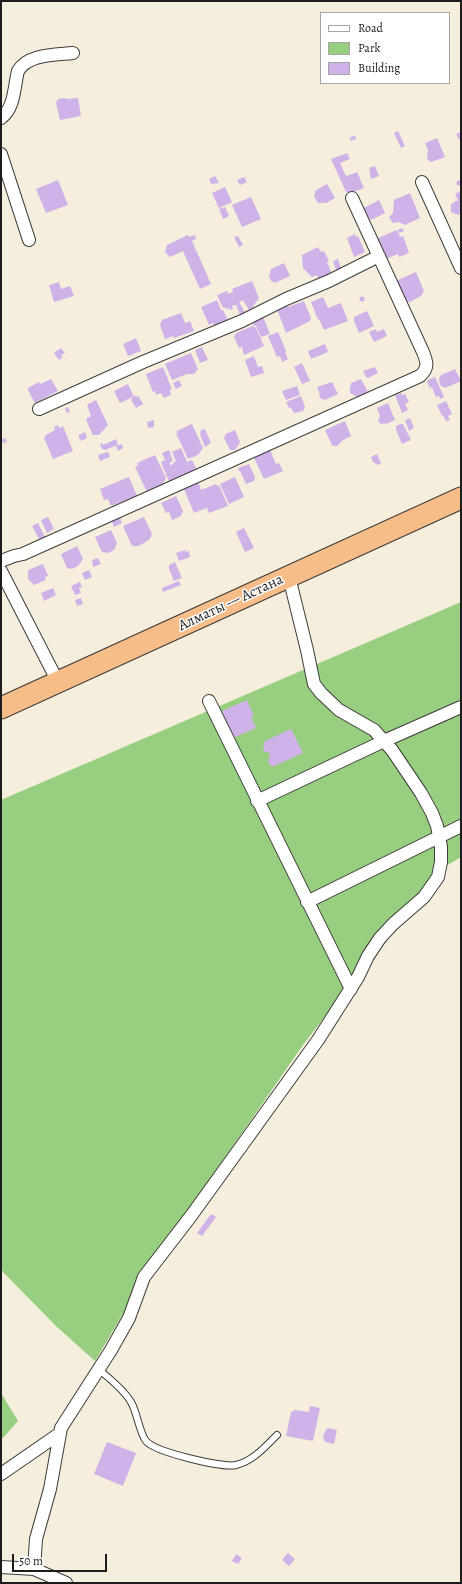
<!DOCTYPE html>
<html>
<head>
<meta charset="utf-8">
<style>
  body { margin:0 }
  #map { position:relative; width:462px; height:1584px; overflow:hidden; background:#f5eedd; font-family:Alegreya,serif }
  canvas { display:block }
  .frame { position:absolute; inset:0; border:2px solid #1c1c1c; pointer-events:none }
  .legend { position:absolute; left:320px; top:12px; width:130px; height:72px; box-sizing:border-box; background:#fff; border:1px solid #a4a4a4; margin:0; padding:5px 7px; list-style:none; font-size:12px; color:#1c1c1c }
  .legend li { display:flex; align-items:center; gap:8px; height:20px }
  .legend b { width:20px; border:1px solid #a4a4a4 }
  .scale { position:absolute; left:12px; top:1554px; width:95px; height:18px; box-sizing:border-box; border:2px solid #1c1c1c; border-top:0; padding-left:5px; font-size:12px; line-height:14px; white-space:nowrap; color:#1c1c1c; -webkit-text-stroke:3px #fff; paint-order:stroke }
</style>
</head>
<body>
<div id="map">
<canvas width="462" height="1584"></canvas>
<div class="frame"></div>
<ul class="legend">
<li><b style="height:5px;background:#fff"></b>Road</li>
<li><b style="height:11px;background:#97ce80"></b>Park</li>
<li><b style="height:11px;background:#cfb2e7"></b>Building</li>
</ul>
<div class="scale">50 m</div>
</div>
<script>
const c = document.querySelector('canvas').getContext('2d');
c.lineJoin = 'round';
function paint(path, color) { c.fillStyle = color; c.fill(path, 'evenodd'); }
function strokePath(path, color, width, dash) { c.strokeStyle = color; c.lineWidth = width; c.lineCap = dash ? 'butt' : 'round'; c.setLineDash(dash || []); c.stroke(path); }
function label(font, color, halo, rows, align = 'center') {
  c.font = font + ' Alegreya,serif'; c.lineWidth = 3; c.setLineDash([]); c.textBaseline = 'middle'; c.strokeStyle = halo; c.fillStyle = color; for (const [text, x, y, turn = 0] of rows) {
    c.save(); c.translate(x, y); c.rotate((+turn || 0) * Math.PI / 180); c.textAlign = isNaN(turn) ? turn : align; if (halo) c.strokeText(text, 0, 0); c.fillText(text, 0, 0); c.restore();
  }
}
paint(new Path2D(`
  M461,602V857L436,872L303,1045L160,1251L95,1361L57,1327L1,1270V800Z
  M1,1393L18,1421L1,1440Z`), '#97ce80');
paint(new Path2D(`
  M64,98L68,99L78,98L81,116L60,120L56,103L58,99Z
  M398,131L405,146L401,148L394,133Z
  M461,132V143L456,134Z
  M355,136L356,139L351,141L350,137Z
  M437,138L445,157L431,162L427,159L428,150L425,143Z
  M347,153L350,159L340,163L346,176L344,177L357,172L364,188L351,193L346,192L331,159Z
  M375,166L379,176L371,179L369,168Z
  M215,176L219,183L211,184L209,179Z
  M244,177L247,182L240,185L237,180Z
  M58,180L68,205L46,213L36,189Z
  M456.5 183a2.5 2.5 0 1 1 5 0a2.5 2.5 0 1 1-5 0Z
  M327,184L335,198L326,203H318L314,196L316,190Z
  M225,187L232,202L219,208L212,193Z
  M461,191V213L458,215L451,212V204L458,200L455,194Z
  M410,193L420,218L405,225L399,222L393,223L389,217L393,213L394,200Z
  M251,197L261,219L242,227L232,205Z
  M379,200L385,213L371,220L367,215L365,216L362,209Z
  M225,207L229,216L223,219L219,209Z
  M402,228L404,231L399,233L398,230Z
  M397,230L400,237L403,236L409,253L399,257L398,254L386,259L379,254L381,246L378,238Z
  M355,234L356,237L358,236L365,252L354,257L347,238Z
  M188,235L189,237L195,235L196,239L192,241L211,284L200,289L183,251L170,257L165,252L167,245Z
  M238,236L243,245L239,247L234,237Z
  M318,247L321,252L324,251L329,261L327,262L332,274L320,280L316,275L312,277L303,268L302,255Z
  M338,259L341,268L336,270L333,261Z
  M284,263L290,276L275,283L271,281L269,276L270,272L271,269Z
  M416,272L424,291L421,296L410,302H404L396,281Z
  M252,281L259,298L253,306L254,307L249,310L243,300L239,302L245,312V314L241,317L236,305L232,306L233,309L230,310L229,308L226,309L225,307L223,308L217,295L227,291L228,294L233,292L232,289Z
  M59,282L61,289L70,286L74,296L54,302L49,285Z
  M359.5 299a2.5 2.5 0 1 1 5 0a2.5 2.5 0 1 1-5 0Z
  M323,297L328,308L341,303L348,321L324,330L319,319L318,320L311,302Z
  M217,300L221,310H223L228,320L214,326L213,323L209,325L201,307Z
  M304,301L311,318L310,321L286,333L277,309L287,305L288,307Z
  M367,311L374,326L359,333L354,321V317Z
  M181,313L185,323L190,321L194,331L174,338L173,336L165,339L160,325L162,320Z
  M263,317L270,334L261,337L256,326H254L252,322Z
  M253,326L256,328L264,346L244,355L242,347L239,348L234,337L236,333Z
  M376,329L377,332L384,329L387,336L374,342L369,332Z
  M278,332L286,351L285,352L288,359L282,362L280,356L277,357L268,336Z
  M136,338L141,351L128,356L123,344Z
  M325,344L328,352L311,359L308,351Z
  M202,347L208,360L200,363L195,350Z
  M61,348L65,353L61,355L63,357L59,360L54,353Z
  M191,353L198,369L194,374H187L172,380L165,364Z
  M254,356L258,367L262,366L264,373L251,377L245,360Z
  M302,363L310,381L302,384L294,367Z
  M163,367L172,389L170,390L171,395L164,398L161,393L156,395L155,391L153,392L146,374Z
  M375,367L378,373L368,378L366,377L363,371Z
  M455,369L461,381L445,388L440,385L439,379L441,375Z
  M435,377L444,397L440,399L439,396L436,397L432,387L430,388L427,382L428,380Z
  M51,379L58,391L35,403L28,390V388L39,382L40,384Z
  M361,379L368,392L357,397L350,393V387L351,383Z
  M179,380L182,386L176,389L173,383Z
  M332,382L338,394L325,400L320,398L319,392L317,387Z
  M128,384L133,395L131,398L120,403L114,391Z
  M297,386L300,395L286,400L282,391Z
  M401,393L402,395L405,394L409,402L405,404L408,410L402,413L395,395Z
  M135,395L136,397L138,396L143,404L136,408L131,400L132,399V397Z
  M301,396L305,407L303,411L294,413L291,408H289L286,402Z
  M96,400L108,425L99,435H93L86,420L87,418L91,416L87,405Z
  M446,401L452,414L448,416L450,420L446,421L443,415L442,416L437,405Z
  M388,403L395,420L386,424L385,423L381,424L378,421L380,416L377,408Z
  M68,407L70,412L67,413L65,408Z
  M410,418L414,428L409,431L405,420Z
  M154,420V427L148,428L147,422Z
  M345,421L351,436L343,440L337,446H334L332,445L325,430Z
  M192,424L203,448L198,455L188,459L176,433H178L177,431Z
  M400,424H403L411,440L402,444L396,430V426Z
  M58,425L59,428L63,426L73,451L53,459L44,438L46,435L55,430L54,427Z
  M205,429L211,443L205,447L200,434L201,430Z
  M235,430L240,442L235,450H230L224,438L226,434Z
  M85,432L87,438L81,441L79,438V435Z
  M3,438L7,440L5,443L2,442Z
  M116,439L118,445L105,450L102,449L100,444L102,443L103,445Z
  M122,444L123,448L118,451L116,446Z
  M181,448L187,462L192,460L198,472L170,484L161,462L165,460L162,453L169,450L173,461L170,462V466L176,461L172,452Z
  M270,450L276,464L279,463L283,471L264,479L254,458L257,454L261,452L264,453Z
  M108,452L110,457L100,461L98,455Z
  M377,454L381,463L378,465L373,462L371,457Z
  M155,455L166,478L162,485L147,492L135,467L138,466L137,463Z
  M249,464L255,477L254,481L246,484L240,471H239L238,468Z
  M129,477L137,496L111,506L108,499L104,500L100,489Z
  M235,477L244,497L229,504L220,484Z
  M198,481L201,490L216,484L217,486L219,485L228,506L209,513L207,508L194,513L183,487Z
  M176,496L183,511L181,516L172,520L169,512L166,513L161,503Z
  M48,517L54,529L47,533L41,520Z
  M120,517L122,523L114,527L112,521Z
  M144,517L152,534L150,539L139,546H132L123,526Z
  M38,523L45,537L39,539L32,526Z
  M244,528L254,548L245,552L236,532Z
  M111,530L117,543L114,550L108,553L102,552L95,537Z
  M77,546L83,559L78,566L72,569L67,568L61,554Z
  M185,550L186,552L189,551L190,557L179,561L176,553Z
  M98,558L101,564L93,567L92,560Z
  M175,562L182,578L174,581L169,569V565Z
  M43,564L48,576L45,577L46,580L34,585L28,579V570Z
  M89,570L92,577L85,580L82,573Z
  M179,581L181,585L163,592L162,588Z
  M80,582L82,587L79,588L81,593L75,595L71,586Z
  M53,588L56,595L44,601L41,593Z
  M81,598L83,604L77,606L75,600Z
  M247,700L254,716L251,717L256,728L233,738L222,711Z
  M291,729L303,753L272,767L268,762L270,755L269,753L266,752L263,750L264,744L265,741Z
  M211,1214L216,1217L202,1236L197,1233Z
  M310,1406L320,1408L313,1441L286,1436L291,1412L295,1410L309,1412Z
  M328,1428L337,1430L334,1444L325,1442L323,1437L325,1431Z
  M107,1442L136,1453L123,1486L94,1474Z
  M288,1553L295,1559L289,1566L282,1560Z
  M236,1554L242,1558L238,1564L232,1561Z`), '#cfb2e7');
const service = new Path2D(`
  M98,1369C108,1377 127,1393 132,1404C137,1413 140,1434 146,1441C155,1452 222,1468 236,1465C253,1461 265,1447 277,1435`);
const minor = new Path2D(`
  M1,118C15,108 14,86 18,71C28,54 55,55 73,53
  M1,154L29,240
  M422,182L461,268
  M39,409L143,362L242,321L286,299L329,281L379,256
  M1,561L14,556L23,554L420,376C429,368 427,362 423,352L352,198
  M1,571L58,682
  M209,701L351,989
  M257,801L384,741L461,707
  M307,902L461,826
  M1,1474L59,1434
  M1,1567L34,1569L66,1583
  M34,1569L36,1539L50,1489L61,1428L111,1350L129,1318L144,1277L191,1216L318,1040L358,977L368,956L380,938L393,924L424,897L438,877L441,862V847L437,826L432,813L421,793L392,750L374,730L339,710L321,693L314,684L307,650L289,577`);
const trunk = new Path2D(`
  M1,708L461,498`);
strokePath(service, '#3d3c39', 8);
strokePath(minor, '#3d3c39', 14);
strokePath(trunk, '#3d3c39', 23);
strokePath(service, '#fff', 6);
strokePath(minor, '#fff', 12);
strokePath(trunk, '#f7bd88', 21);
label('15px', '#1c1c1c', '#fff', [
  ["Алматы — Астана",231,603,-25]
]);
</script>
</body>
</html>
